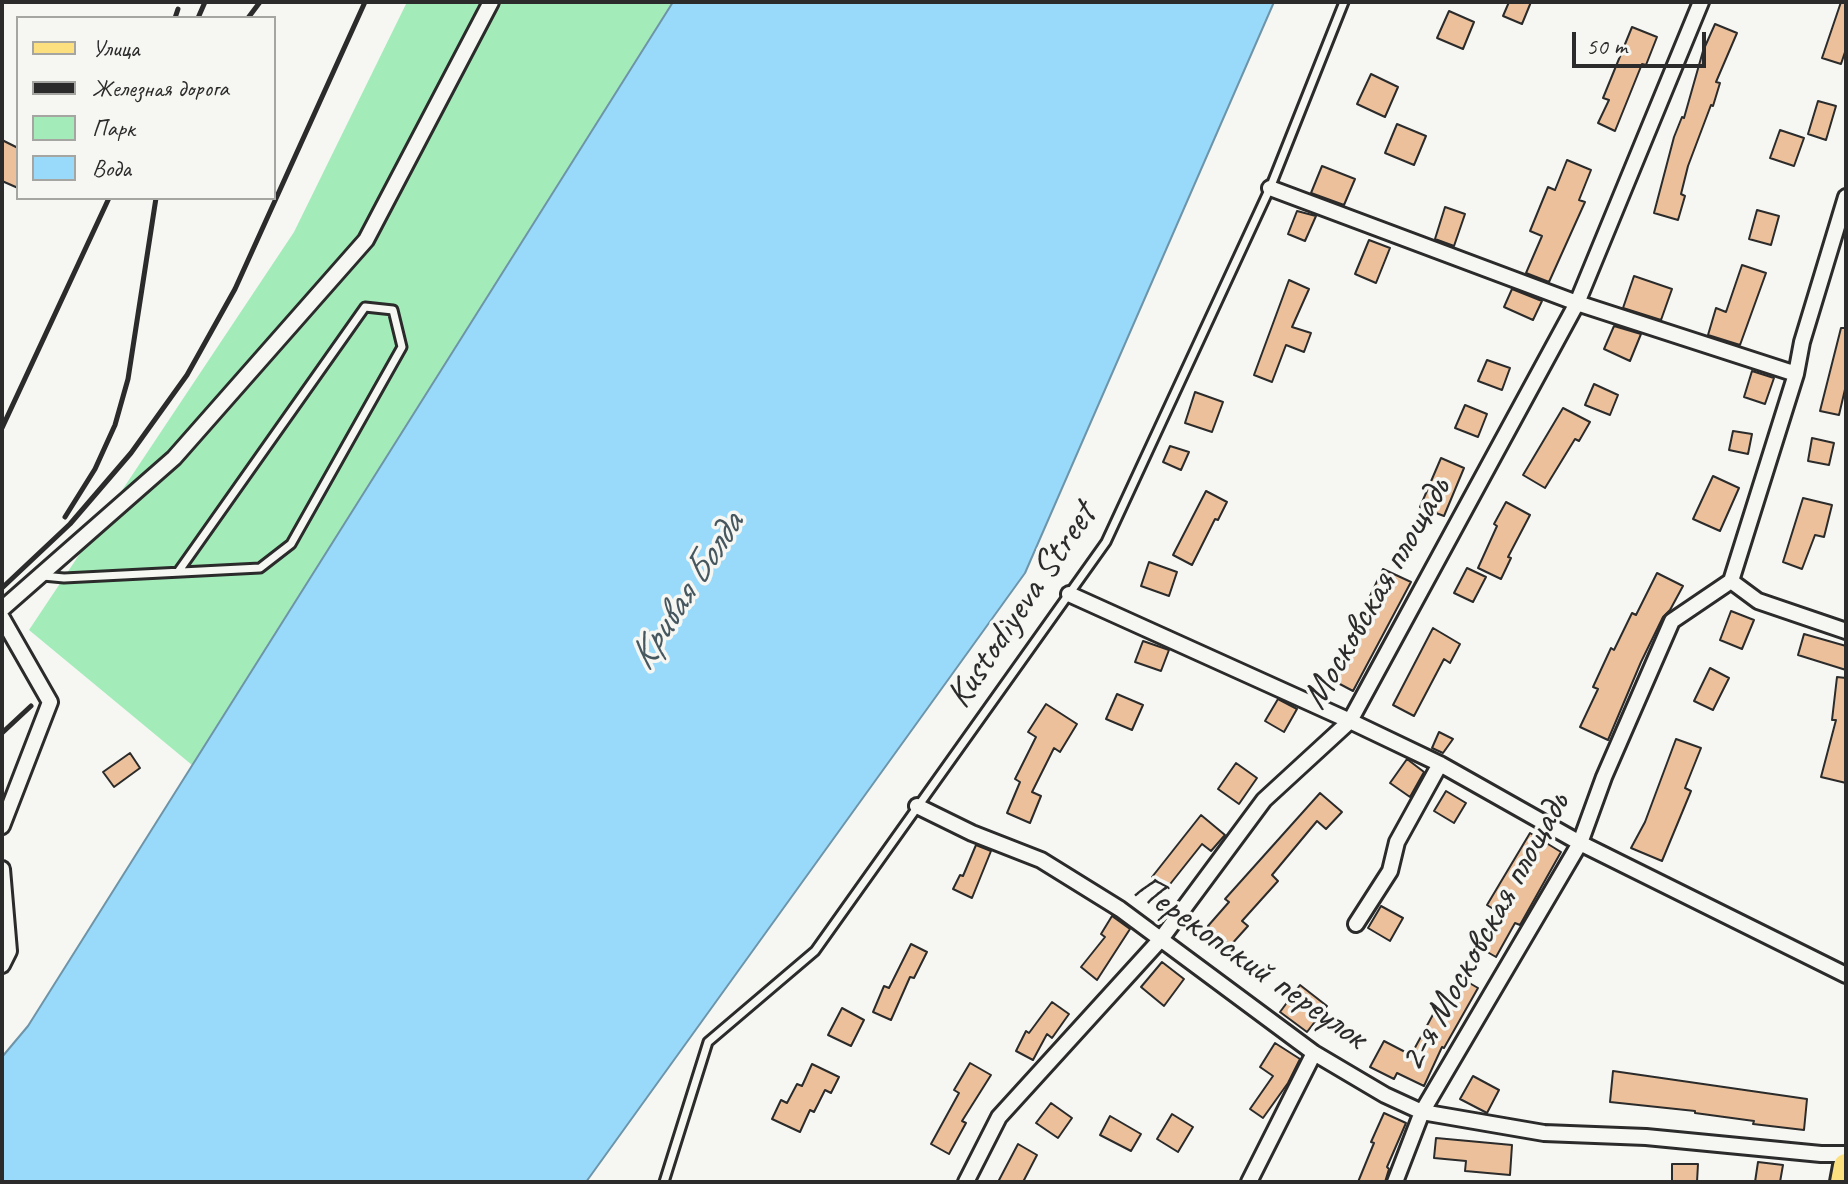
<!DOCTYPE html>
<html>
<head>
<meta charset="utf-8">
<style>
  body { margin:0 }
  #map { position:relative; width:1848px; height:1184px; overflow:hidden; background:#f6f6f2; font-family:Caveat,sans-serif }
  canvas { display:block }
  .frame { position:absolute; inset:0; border:4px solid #2b2b2b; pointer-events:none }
  .legend { position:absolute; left:16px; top:16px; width:260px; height:184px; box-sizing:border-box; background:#f6f6f2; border:2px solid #a5a5a2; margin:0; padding:10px 14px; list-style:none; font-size:24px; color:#2b2b2b }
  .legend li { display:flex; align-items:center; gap:16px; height:40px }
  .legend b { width:40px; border:2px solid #a5a5a2 }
  .scale { position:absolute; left:1572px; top:32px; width:134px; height:36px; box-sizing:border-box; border:4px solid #2b2b2b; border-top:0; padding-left:10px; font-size:24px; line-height:28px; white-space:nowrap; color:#2b2b2b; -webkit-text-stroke:6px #f6f6f2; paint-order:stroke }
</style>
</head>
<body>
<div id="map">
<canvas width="1848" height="1184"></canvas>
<div class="frame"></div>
<ul class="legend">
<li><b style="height:10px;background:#fce080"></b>Улица</li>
<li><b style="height:10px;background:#2b2b2b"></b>Железная дорога</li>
<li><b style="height:22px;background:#a3ecba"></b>Парк</li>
<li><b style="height:22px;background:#99dafb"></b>Вода</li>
</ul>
<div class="scale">50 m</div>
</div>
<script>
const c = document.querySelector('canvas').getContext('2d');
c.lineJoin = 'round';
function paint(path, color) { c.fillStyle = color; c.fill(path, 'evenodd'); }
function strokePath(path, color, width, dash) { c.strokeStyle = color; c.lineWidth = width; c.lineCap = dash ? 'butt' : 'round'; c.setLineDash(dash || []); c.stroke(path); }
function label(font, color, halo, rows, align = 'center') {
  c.font = font + ' Caveat,sans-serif'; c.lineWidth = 7; c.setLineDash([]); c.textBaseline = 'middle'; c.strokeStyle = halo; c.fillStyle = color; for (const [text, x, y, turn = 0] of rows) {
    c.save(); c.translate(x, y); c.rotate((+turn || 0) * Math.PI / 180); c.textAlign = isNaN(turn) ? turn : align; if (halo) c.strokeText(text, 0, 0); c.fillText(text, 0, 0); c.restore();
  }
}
paint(new Path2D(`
  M407,2H673L192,765L29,630L294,232Z`), '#a3ecba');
const water = new Path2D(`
  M673,2H1274L1025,573L586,1182H2V1057L28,1026Z`);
paint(water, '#99dafb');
strokePath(water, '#6d94a8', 2);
const building = new Path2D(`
  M1509,2H1531L1522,24L1503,16Z
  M1841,2H1846V49L1841,64L1822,58Z
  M1449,11L1474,22L1463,49L1437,38Z
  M1715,24L1737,33L1716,82L1720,83L1713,106L1711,105L1688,166L1681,194L1685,196L1678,220L1654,213L1674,137L1682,117L1684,118L1703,51Z
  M1632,27L1657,37L1646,65L1642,64L1615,131L1598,123L1609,100L1603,98Z
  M1371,74L1398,87L1385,117L1357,104Z
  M1818,101L1836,106L1826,140L1808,134Z
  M1397,124L1426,136L1414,165L1385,153Z
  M1780,130L1804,138L1794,166L1770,158Z
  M2,140L18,148V188L2,181Z
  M1567,160L1591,170L1579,200L1585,202L1549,282L1526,273L1542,236L1530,231L1548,187L1555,190Z
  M1322,166L1355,179L1344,205L1311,193Z
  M1445,207L1465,214L1454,246L1435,239Z
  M1757,210L1779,216L1771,245L1749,239Z
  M1297,211L1316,216L1305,241L1288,234Z
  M1369,240L1390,248L1376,283L1355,274Z
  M1742,265L1766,273L1740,345L1708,335L1716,308L1726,312Z
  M1634,276L1672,289L1661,320L1623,308Z
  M1289,280L1309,289L1292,327L1311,333L1304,352L1286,345L1272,382L1254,375Z
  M1512,289L1542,301L1533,320L1504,307Z
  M1614,326L1641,334L1630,361L1604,349Z
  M1841,328H1846V385L1839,415L1820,411Z
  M1487,360L1510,368L1502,390L1478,381Z
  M1752,371L1774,378L1765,404L1744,397Z
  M1594,384L1618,395L1610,415L1585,405Z
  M1195,392L1223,402L1212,432L1185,423Z
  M1465,405L1487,414L1478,437L1455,428Z
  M1563,408L1590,422L1579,441L1575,439L1545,488L1523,475Z
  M1733,431L1752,434L1748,454L1729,450Z
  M1812,438L1834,443L1829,465L1808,461Z
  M1170,446L1189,452L1181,470L1163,462Z
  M1441,458L1464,468L1444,516L1420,507Z
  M1713,476L1739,488L1720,531L1693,519Z
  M1206,491L1227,502L1218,520L1215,519L1192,565L1173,555Z
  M1803,498L1832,505L1824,537L1815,535L1802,569L1783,562Z
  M1506,502L1530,515L1508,557L1511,558L1501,579L1478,568L1497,526L1494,524Z
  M1149,562L1177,572L1169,596L1141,586Z
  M1467,568L1486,577L1473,602L1454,593Z
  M1383,569L1411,582L1353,691L1336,682L1379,600L1370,596Z
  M1657,573L1683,586L1670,610L1663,617L1641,662L1608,740L1580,727L1598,689L1593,687L1611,648L1614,650L1632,613L1636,615Z
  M1731,611L1754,620L1742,649L1720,640Z
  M1433,628L1460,644L1450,663L1444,659L1414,716L1393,705Z
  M1804,634L1846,646V670L1798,655Z
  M1143,641L1169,650L1161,671L1135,662Z
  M1710,668L1729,678L1713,710L1694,701Z
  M1837,677L1846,678V783L1821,777L1836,720H1832Z
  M1117,694L1143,705L1132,730L1106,719Z
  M1278,699L1297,709L1284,732L1265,721Z
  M1046,704L1077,724L1060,752L1054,748L1032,792L1041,796L1030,823L1007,813L1020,782L1015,779L1036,737L1028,732Z
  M1439,732L1453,739L1443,753L1432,748Z
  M1676,739L1701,748L1685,788L1691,791L1662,861L1631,848L1645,822Z
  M130,753L140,768L114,787L103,772Z
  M1407,759L1424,772L1410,797L1390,783Z
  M1236,763L1257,778L1239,804L1218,789Z
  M1446,791L1466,803L1454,823L1434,811Z
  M1320,793L1342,812L1326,829L1317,821L1272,875L1278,881L1242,921L1248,926L1230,946L1208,926L1229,902L1225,899Z
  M1201,815L1225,835L1211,851L1202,844L1167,888L1152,877Z
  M1530,833L1561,852L1520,925L1515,923L1496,957L1475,945L1495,910L1487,905Z
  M976,845L991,851L972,898L953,889L960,875L963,876Z
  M1381,906L1403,918L1390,941L1368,928Z
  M1112,916L1130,929L1097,980L1081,967L1105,937L1101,934Z
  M911,944L927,952L914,978L910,977L891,1020L873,1012L884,986L889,988Z
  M1162,962L1184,979L1164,1006L1141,987Z
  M1459,977L1478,988L1444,1048L1442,1047L1424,1086L1397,1073L1394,1079L1370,1067L1384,1041L1411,1055L1436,1009L1439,1010Z
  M1300,985L1327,1006L1307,1032L1280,1012Z
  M1052,1002L1069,1014L1052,1038L1047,1034L1033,1060L1016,1051L1026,1031L1029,1033Z
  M842,1008L864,1020L851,1046L828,1035Z
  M1275,1043L1300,1059L1288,1083L1263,1118L1250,1109L1273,1076L1260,1067Z
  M970,1063L991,1075L962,1121L966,1123L949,1154L931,1144L959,1093L954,1090Z
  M812,1064L839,1077L831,1093L825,1090L814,1112L810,1110L800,1132L772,1119L781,1100L787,1103L797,1084L802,1086Z
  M1613,1071L1807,1099L1804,1130L1753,1124L1754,1121L1695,1113V1111L1610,1102Z
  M1473,1076L1499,1090L1487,1113L1460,1099Z
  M1051,1103L1072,1118L1058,1138L1036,1123Z
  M1384,1113L1406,1123L1387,1167L1389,1169L1385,1182H1358L1374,1143L1371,1142Z
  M1172,1114L1193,1127L1178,1152L1157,1139Z
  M1110,1116L1141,1134L1131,1151L1100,1135Z
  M1436,1138L1512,1145L1510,1175L1465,1171L1466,1161L1434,1158Z
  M1018,1144L1037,1155L1023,1182H998Z
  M1758,1162L1783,1165L1780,1182H1755Z
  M1672,1164H1698L1697,1182H1672Z`);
paint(building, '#ebc09a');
strokePath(building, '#2b2b2b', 2);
const service = new Path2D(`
  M43,576L64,578L260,568L291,544L402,347L393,310L365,307L178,572
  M664,1182L708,1042L815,951L1106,542L1270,188L1344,2`);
const minor = new Path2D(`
  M1270,188L1577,303L1796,374
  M1731,581L1758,601L1846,631
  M1069,594L1350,721L1440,764L1580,843L1846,975
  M2,609L174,458L366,240L491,2
  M2,618L50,702L2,826
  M917,806L972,833L1041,860L1120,909L1314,1053L1385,1095L1422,1112L1544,1133L1646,1137L1821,1154H1846
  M2,869L9,951L2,965
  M1356,924L1390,871L1397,842L1440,764
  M966,1182L999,1117L1161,939L1264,800L1350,721L1577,303L1701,2
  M1249,1182L1314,1053
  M1395,1182L1422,1112L1580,843L1604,777L1672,621L1731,581L1796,374L1802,342L1846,197`);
const primary = new Path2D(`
  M1843,1182L1846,1166`);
strokePath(service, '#2b2b2b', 13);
strokePath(minor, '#2b2b2b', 20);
strokePath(primary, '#2b2b2b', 30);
strokePath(service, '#f6f6f2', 7);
strokePath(minor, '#f6f6f2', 14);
strokePath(primary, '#fce080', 24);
strokePath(new Path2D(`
  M175,18L178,9
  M198,18L205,2
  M248,18L260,2
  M2,428L109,198
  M65,517L95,469L115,425L128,379L156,198
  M2,588L70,524L131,453L187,375L235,289L365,2
  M2,733L31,706`), '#2b2b2b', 5);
label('38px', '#2b2b2b', '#f6f6f2', [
  ["Московская площадь",1377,594,-60],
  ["Kustodiyeva Street",1022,606,-56],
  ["2-я Московская площадь",1485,933,-61],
  ["Перекопский переулок",1250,963,35]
]);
label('italic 40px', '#46575f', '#f6f6f2', [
  ["Кривая Болда",687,592,-57]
]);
</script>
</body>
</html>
